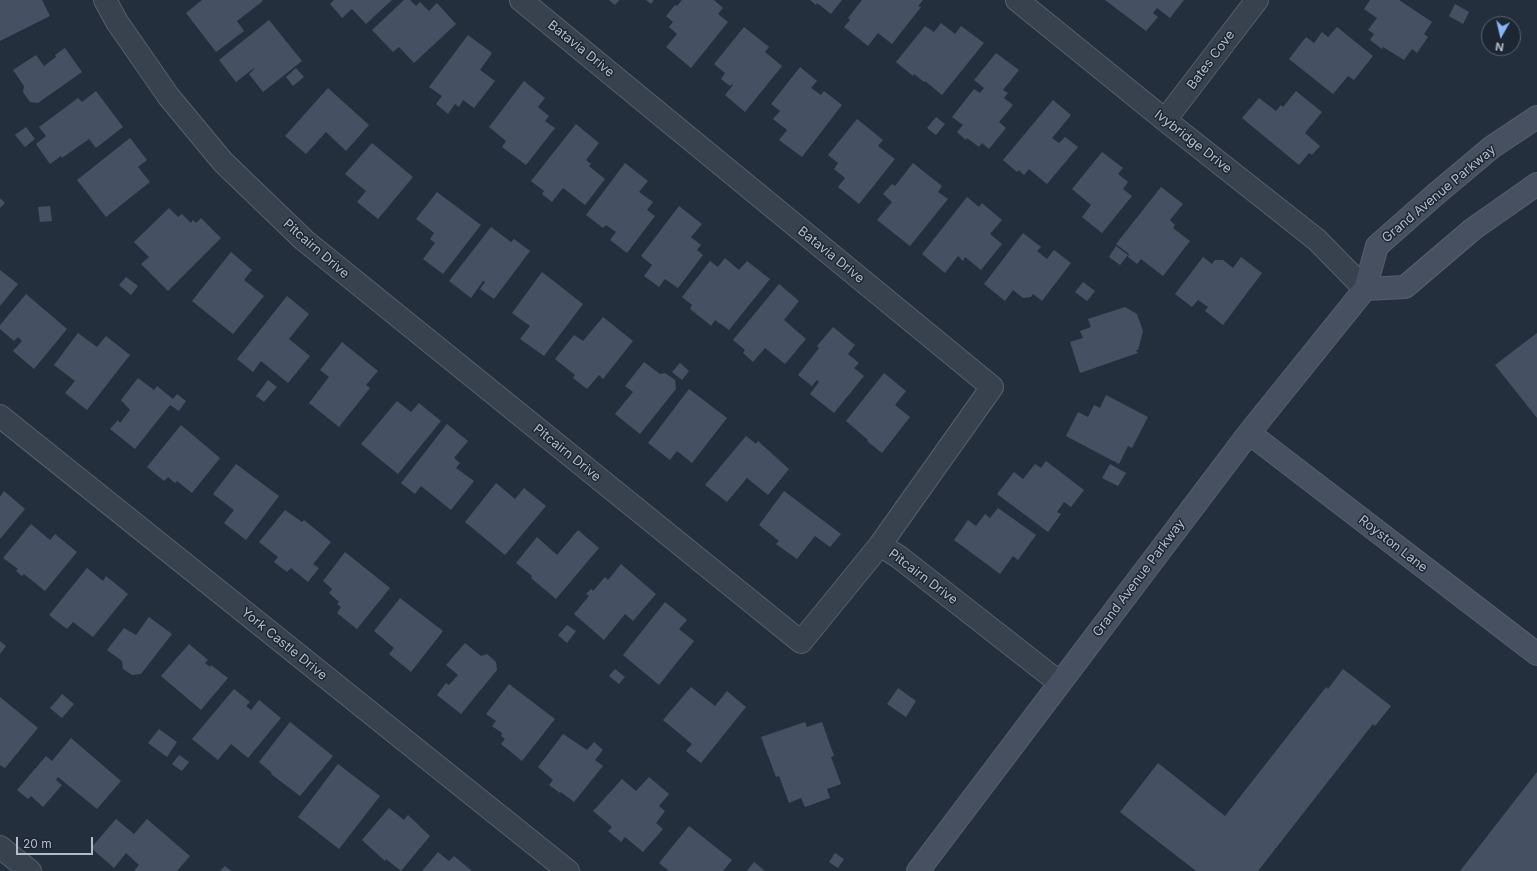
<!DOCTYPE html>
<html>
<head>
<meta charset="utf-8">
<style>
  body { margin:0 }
  #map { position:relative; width:1537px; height:871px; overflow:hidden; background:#242f3e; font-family:Inter,sans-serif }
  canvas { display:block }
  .north { position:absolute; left:1481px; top:16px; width:40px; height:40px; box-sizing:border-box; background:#1d2633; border:1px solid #59626f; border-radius:50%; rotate:188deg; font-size:11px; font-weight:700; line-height:16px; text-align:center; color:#b4bcc9 }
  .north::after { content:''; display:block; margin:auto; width:14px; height:18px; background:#8ab4f8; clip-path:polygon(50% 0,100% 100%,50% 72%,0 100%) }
  .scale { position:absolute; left:16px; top:837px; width:77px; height:18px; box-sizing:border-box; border:2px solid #b4bcc9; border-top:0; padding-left:5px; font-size:12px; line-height:14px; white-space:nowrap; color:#b4bcc9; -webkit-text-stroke:3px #1d2633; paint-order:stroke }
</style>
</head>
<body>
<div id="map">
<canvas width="1537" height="871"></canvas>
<div class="north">N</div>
<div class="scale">20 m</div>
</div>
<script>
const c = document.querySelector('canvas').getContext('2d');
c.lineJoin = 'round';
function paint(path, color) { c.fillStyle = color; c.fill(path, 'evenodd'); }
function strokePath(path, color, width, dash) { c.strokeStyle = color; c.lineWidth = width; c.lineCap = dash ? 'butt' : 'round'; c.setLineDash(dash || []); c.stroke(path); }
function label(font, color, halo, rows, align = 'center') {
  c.font = font + ' Inter,sans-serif'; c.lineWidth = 3; c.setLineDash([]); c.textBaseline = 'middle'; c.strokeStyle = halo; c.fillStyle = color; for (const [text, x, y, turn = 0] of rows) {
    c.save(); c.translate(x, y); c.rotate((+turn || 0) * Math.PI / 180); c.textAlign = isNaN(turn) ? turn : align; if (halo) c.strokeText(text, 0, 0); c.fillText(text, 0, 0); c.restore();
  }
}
paint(new Path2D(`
  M0,0H42L50,16L0,41Z
  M202,0H262L263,1L237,21L244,31L216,52L186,13Z
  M334,0H392L366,24L352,9L342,18L330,4Z
  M404,0H410L416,6L420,2L429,11L437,3L456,24L414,63L399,47L393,52L372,30Z
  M609,0H619L615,5Z
  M646,0H654L651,4Z
  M682,0H714L723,8L718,14L728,22L691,68L666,47L677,34L669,27L673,22L666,16L675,5L677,6Z
  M810,0H842L831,14L817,3L816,5Z
  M862,0H923L918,6L921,7L892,44L878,33L868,46L844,27L850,20L848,18Z
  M1105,0H1184L1170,18L1157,8L1153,13L1158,17L1146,31Z
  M1370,0H1399L1432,22L1424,34L1428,37L1417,53L1412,49L1404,60L1383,47L1382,49L1370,40L1374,34L1368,30L1377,18L1364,9Z
  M1455,4L1469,12L1463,24L1449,16Z
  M269,20L302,61L263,92L249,74L254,69V68L236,82L219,60Z
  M941,23L955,34L961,26L984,43L942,95L925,81L924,82L914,74L913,76L896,62L925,26L934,32Z
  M744,27L769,47L765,52L782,66L745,112L725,95L733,85L732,84L730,86L721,79L725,73L714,64Z
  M1337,27L1373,56L1354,80L1348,76L1333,94L1289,59L1306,37L1314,43L1322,32L1328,37Z
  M468,35L492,53L480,70L495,81L474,108L463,100L459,107L455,104L448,114L436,104L442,96L429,87Z
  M65,48L82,72L38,103L30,102L23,92L24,86L13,70L36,55L44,66L56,57L55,55Z
  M996,53L1019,70L1003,90L1008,93L1004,98L1013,105L999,122L1006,128L989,149L982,143L979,147L967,138L966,140L957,132L963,125L952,117L974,89L980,93L984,88L974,80Z
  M800,67L817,81L811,88L821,95L824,91L842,105L802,157L779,140L787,130L773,119L780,111L771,104Z
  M296,68L304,77L293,86L286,77Z
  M524,81L545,98L538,107L549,116L545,121L555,128L526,165L502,147L506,141L489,127Z
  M328,88L369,125L346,151L326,132L306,154L285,136Z
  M96,91L123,127L96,148L89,139L62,158L61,156L50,164L36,144L46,136L39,127L78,98L82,102Z
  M1296,91L1322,112L1305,133L1320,146L1312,155L1309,153L1299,165L1242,118L1259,98L1276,111L1281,105L1283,107Z
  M1053,100L1071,115L1052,138L1059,143L1065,137L1078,147L1047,184L1029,169L1024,175L1019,170L1017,172L1003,160Z
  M936,117L945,124L936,135L927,128Z
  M857,119L883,140L878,146L895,159L859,204L838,187L845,178L834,169L838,163L828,155Z
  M576,124L599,143L586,160L591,164L589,166L605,179L585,205L563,188L552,202L542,194L544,191L531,181Z
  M26,127L35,139L25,147L15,135Z
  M130,138L147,160L138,167L150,182L106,217L77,180Z
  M372,143L413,177L378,219L357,202L366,191L345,174Z
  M1102,152L1123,168L1118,174L1128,182L1123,189L1132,196L1102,233L1082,217L1091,205L1072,189Z
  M625,163L648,181L639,192L653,202L647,210L655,216L627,253L610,240L616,232L606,225L603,228L586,215Z
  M913,163L942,186L938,192L948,199L910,246L877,220L892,202L883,194L892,184L895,186Z
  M1161,187L1183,204L1170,220L1175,225L1173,228L1190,241L1163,276L1141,259L1137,264L1128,257L1129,254L1116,244Z
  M437,192L481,225L443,274L423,259L435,243L430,239L434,233L416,219Z
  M967,197L979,207L982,203L1002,220L990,234L1002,244L981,270L965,257L963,261L958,256L945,273L922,254Z
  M0,198L5,203L0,208Z
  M50,206L52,221L40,222L38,207Z
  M679,206L702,224L691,237L701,245L697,250L703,255L678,288L665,279L659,287L644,276L652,265L641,256Z
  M169,208L178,217L182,214L191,223L193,220L196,223L201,218L221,238L168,291L141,264L149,257L134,242Z
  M491,227L511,242L514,239L530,251L494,299L480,289L485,282L483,281L471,298L449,281Z
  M1023,233L1041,247L1037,251L1047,259L1054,250L1071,263L1042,301L1033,294L1031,297L1023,298L1013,290L1005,301L984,284Z
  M1116,246L1128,255L1120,265L1109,257Z
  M231,252L252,270L244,280L264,296L233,334L192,301Z
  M1203,257L1212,264L1215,260H1223L1233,268L1241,257L1262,273L1223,325L1205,311L1208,307L1198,300L1192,307L1175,294Z
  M725,258L739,270L747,261L770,279L729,330L715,320L711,326L709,324L690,309L692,305L682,297L710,261L718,267Z
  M0,270L18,284L0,306Z
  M542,272L583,304L544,356L520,339L530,326L512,313Z
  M126,277L138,286L131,295L119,285Z
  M1083,282L1095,291L1087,301L1075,292Z
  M779,284L799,301L784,320L806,339L785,364L765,348L753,362L743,353L745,350L733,340Z
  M26,294L67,329L34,369L13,351L22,341L18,337L14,341L0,329V325Z
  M287,296L309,314L289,339L310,356L288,383L261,361L253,372L237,359Z
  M1125,307L1137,314L1143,331L1138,350H1136L1138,353L1080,373L1070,342L1083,338L1080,331L1091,327L1088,319Z
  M603,317L633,341L603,379L599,375L587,389L573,378L575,375L555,359L574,335L583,341Z
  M833,327L855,345L848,354L859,363L854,368L864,376L834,413L810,394L819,382L817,380L812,386L798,375L819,348L817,346Z
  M78,333L97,347L106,336L130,355L87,410L65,393L75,381L54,365Z
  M1537,333V418L1495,365Z
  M342,342L378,371L366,385L370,388L339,427L309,403L329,377L320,370Z
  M644,362L660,374L665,373L675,380L676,389L640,434L615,414L633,392L625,386Z
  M680,363L689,371L682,380L672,372Z
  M884,373L906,391L895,405L910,417L882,453L867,441L868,440L846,421Z
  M138,378L154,390L157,386L173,399L177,394L186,401L179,411L170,405L135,449L110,429L118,420L120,423L130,410L121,400Z
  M268,380L277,387L264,402L256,396Z
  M689,389L727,418L692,463L677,451L670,460L648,443Z
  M1106,395L1148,417L1132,448L1128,446L1119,464L1066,436L1078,412L1088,417L1094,405L1100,408Z
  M397,401L411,412L419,403L441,421L398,474L361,444Z
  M447,424L468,441L454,458L460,463L456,468L474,481L451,510L421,486L415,494L401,483Z
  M181,425L220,458L192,493L177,481L175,483L168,477L164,481L147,467Z
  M746,436L756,444L758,441L789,469L768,495L747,478L727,502L705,485Z
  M1046,461L1084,490L1071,507L1064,502L1057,512L1061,514L1048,532L997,494L1014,472L1023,479L1035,464L1041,468Z
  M236,464L279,496L246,540L224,523L234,510L213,494Z
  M1110,464L1126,473L1118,486L1102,478Z
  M496,483L515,499L524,488L546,506L505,555L465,522Z
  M4,491L25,509L0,539V497Z
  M784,491L841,534L830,547L815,536L797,559L776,544L779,541L759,525Z
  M998,508L1036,535L1018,560L1013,556L1000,574L954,540L968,520L976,526L985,514L990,518Z
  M285,510L302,522L304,520L331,542L313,564L319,568L308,582L291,568L287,572L274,562L278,557L259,542Z
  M31,524L50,540L55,534L77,552L45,591L24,574L22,576L16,571L18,569L3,558Z
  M578,530L599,548L556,599L531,578L532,576L516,563L537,537L557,555Z
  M345,552L390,588L357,629L337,613L341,607L337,604L339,602L329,593L332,589L323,581Z
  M621,564L656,594L633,621L625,614L604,640L574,614L589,596L586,594L591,589L593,591L605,577L608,580Z
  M87,568L103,581L106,576L128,594L93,637L73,622L67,629L49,615Z
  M400,598L443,631L411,672L389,654L394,648L374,631Z
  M665,602L687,620L679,629L694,641L659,685L623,655Z
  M149,617L172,634L141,674L132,675L123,669L122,661L107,650L124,628L136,635Z
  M567,625L576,631L567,643L558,635Z
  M0,641L6,646L0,654Z
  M465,643L481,656L487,654L496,662L497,670L461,714L437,695L446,683L449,685L458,675L446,665Z
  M189,644L208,660L205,663L210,667L211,665L228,678L201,710L161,676Z
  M615,669L625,677L619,684L609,676Z
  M1343,669L1391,706L1375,726L1373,724L1258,871H1196L1120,812L1158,763L1225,816L1326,687L1328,689Z
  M509,684L555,719L522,761L501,744L505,739L501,736L502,733L492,726L496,721L486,714Z
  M691,687L715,706L727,691L746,707L701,763L686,751L692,744L663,720Z
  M898,688L916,701L906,717L887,704Z
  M234,689L250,702L246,706L251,710L259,700L281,718L248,758L231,744L218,760L192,739Z
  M62,694L74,704L62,718L50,708Z
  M0,697L38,728L5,768L0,765Z
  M290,722L333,756L300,796L271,774L272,773L259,762Z
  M805,722L807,727L822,722L834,756L831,757L841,784L827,789L830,798L805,807L801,798L789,803L779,776L776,777L761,737Z
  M159,729L177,742L167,757L148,743Z
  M563,734L587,750L594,742L603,750L595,760L603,766L574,802L561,792L560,793L549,785L553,780L538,767Z
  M71,738L121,781L97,809L58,777L56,780L62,785L43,807L31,796L28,799L17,790L46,756L52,761Z
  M179,755L189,762L182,771L172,764Z
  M338,764L380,796L339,849L298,817Z
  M1537,772V871H1460Z
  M649,777L669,794L659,806L665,811L656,823L663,829L643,852L625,837L621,842L608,831L612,827L593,811L622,779L636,791Z
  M389,808L404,820L408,815L430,836L401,871L386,859L385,861L362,840Z
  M116,819L134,834L147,819L190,856L177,871H134L139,865L126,853L114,868L91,848Z
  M689,826L732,860L723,871H669L659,863Z
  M438,852L449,861L454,856L472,871H422Z
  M835,853L844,859L838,868L829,862Z
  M754,862L765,871H747Z
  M225,866L231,871H220Z`), '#455162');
const street = new Path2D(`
  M105,0L117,22L169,97L223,162L304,240L801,642L880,545L899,557L1060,683
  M521,0L992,387L880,545
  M1017,0L1165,120L1317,240L1365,289
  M1165,120L1257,0
  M0,416L568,871
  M0,847L30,871`);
const secondary = new Path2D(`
  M1365,289L1405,287L1473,229L1537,184
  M1249,433L1537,654
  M918,871L1249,433L1365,289L1377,246L1436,194L1492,147L1537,117`);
strokePath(street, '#565f6c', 24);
strokePath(secondary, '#565f6c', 24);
strokePath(street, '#38414e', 22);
strokePath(secondary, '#465061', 22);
label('13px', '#b4bcc9', '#1d2633', [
  ["Batavia Drive",581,49,39],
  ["Bates Cove",1211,60,-53],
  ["Ivybridge Drive",1193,142,38],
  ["Grand Avenue Parkway",1439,194,-40],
  ["Pitcairn Drive",316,249,41],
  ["Batavia Drive",831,255,39],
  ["Pitcairn Drive",567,453,39],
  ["Royston Lane",1393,544,38],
  ["Pitcairn Drive",923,577,37],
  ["Grand Avenue Parkway",1139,578,-53],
  ["York Castle Drive",284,644,39]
]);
</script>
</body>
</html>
